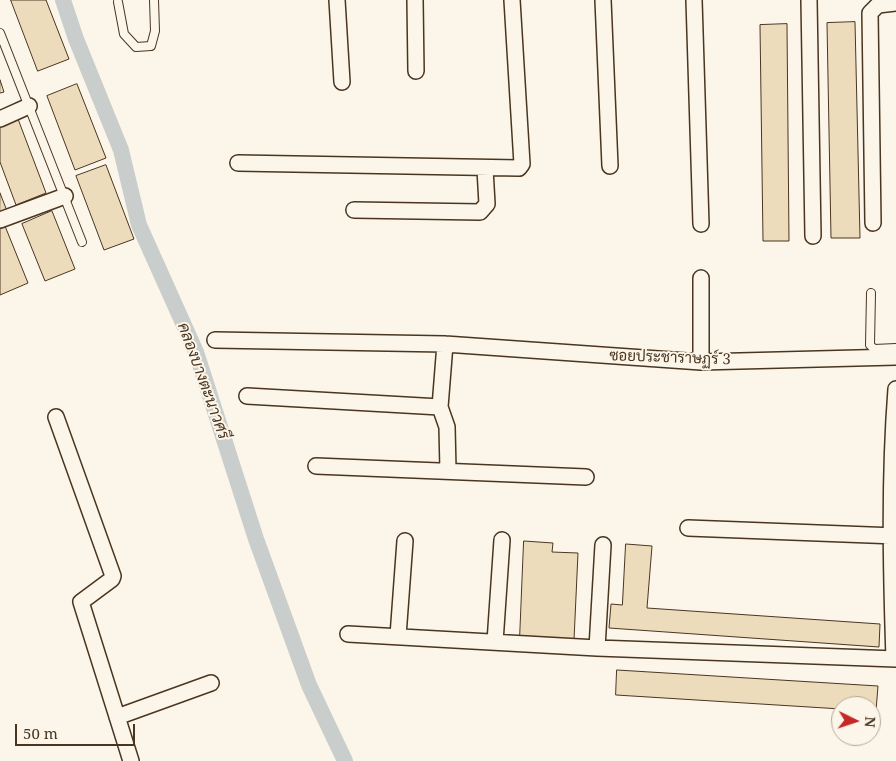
<!DOCTYPE html>
<html>
<head>
<meta charset="utf-8">
<style>
  body { margin:0 }
  #map { position:relative; width:896px; height:761px; overflow:hidden; background:#fbf6e9; font-family:"Noto Serif",serif }
  canvas { display:block }
  .north { position:absolute; left:831px; top:696px; width:50px; height:50px; box-sizing:border-box; background:#fbf6e9; border:1px solid #b4a999; border-radius:50%; rotate:94deg; font-size:14px; font-weight:700; line-height:20px; text-align:center; color:#4a3520 }
  .north::after { content:''; display:block; margin:auto; width:18px; height:22px; background:#c62828; clip-path:polygon(50% 0,100% 100%,50% 72%,0 100%) }
  .scale { position:absolute; left:15px; top:724px; width:120px; height:22px; box-sizing:border-box; border:2px solid #4a3520; border-top:0; padding-left:6px; font-size:15px; line-height:18px; white-space:nowrap; color:#4a3520; -webkit-text-stroke:4px #fbf6e9; paint-order:stroke }
</style>
</head>
<body>
<div id="map">
<canvas width="896" height="761"></canvas>
<div class="north">N</div>
<div class="scale">50 m</div>
</div>
<script>
const c = document.querySelector('canvas').getContext('2d');
c.lineJoin = 'round';
function strokePath(path, color, width, dash) { c.strokeStyle = color; c.lineWidth = width; c.lineCap = dash ? 'butt' : 'round'; c.setLineDash(dash || []); c.stroke(path); }
function paint(path, color) { c.fillStyle = color; c.fill(path, 'evenodd'); }
function label(font, color, halo, rows, align = 'center') {
  c.font = font + ' "Noto Serif",Sarabun,serif'; c.lineWidth = 4; c.setLineDash([]); c.textBaseline = 'middle'; c.strokeStyle = halo; c.fillStyle = color; for (const [text, x, y, turn = 0] of rows) {
    c.save(); c.translate(x, y); c.rotate((+turn || 0) * Math.PI / 180); c.textAlign = isNaN(turn) ? turn : align; if (halo) c.strokeText(text, 0, 0); c.fillText(text, 0, 0); c.restore();
  }
}
strokePath(new Path2D(`
  M63,0L76,39L121,150L139,225L196,352L256,539L309,685L345,761`), '#c9cecd', 16);
const building = new Path2D(`
  M11,0H46L69,59L38,71Z
  M855,22L860,238H831L827,23Z
  M787,24L789,241H763L760,25Z
  M0,80L4,92L0,93Z
  M77,84L106,158L75,170L47,96Z
  M18,119L46,193L16,205L0,162V126Z
  M106,165L134,239L104,250L76,176Z
  M0,193L7,211L0,214Z
  M52,211L75,269L45,281L22,224Z
  M5,226L28,283L0,295V228Z
  M524,541L553,543L552,552L578,553L574,640L520,638Z
  M626,544L652,546L647,608L880,624L879,647L609,628L611,604L622,605Z
  M617,670L878,686L876,711H871V706H841V709L616,695Z`);
paint(building, '#ecdcbc');
strokePath(building, '#4a3520', 1);
const lane = new Path2D(`
  M118,2L124,34L136,47L151,46L155,31L154,0
  M0,33L82,242
  M871,293L870,345L874,349L896,348`);
const street = new Path2D(`
  M337,0L342,82
  M415,0L416,71
  M603,0L610,166
  M694,0L701,224
  M809,0L813,236
  M0,119L29,106
  M238,163L519,168L522,164L512,0
  M354,210L480,212L487,204L485,169
  M0,220L65,196
  M873,223L870,13L878,5L896,3
  M215,340L445,344L701,362L896,357
  M445,344L440,407L447,427L448,470
  M701,362V278
  M247,396L440,407
  M56,417L113,576L112,579L81,602L131,761
  M316,466L586,477
  M688,528L896,536
  M348,634L597,648L896,659
  M398,636L405,541
  M495,642L502,540
  M597,648L603,545
  M894,659C891,568 889,479 896,389
  M117,717L211,683`);
strokePath(lane, '#4a3520', 10);
strokePath(street, '#4a3520', 18);
strokePath(lane, '#fbf6e9', 8);
strokePath(street, '#fbf6e9', 15);
label('15px', '#4a3520', '#fbf6e9', [
  ["ซอยประชาราษฏร์ 3",670,358,2]
]);
label('italic 16px', '#4a3520', '#fbf6e9', [
  ["คลองบางตะนาวศรี",203,381,70]
]);
</script>
</body>
</html>
